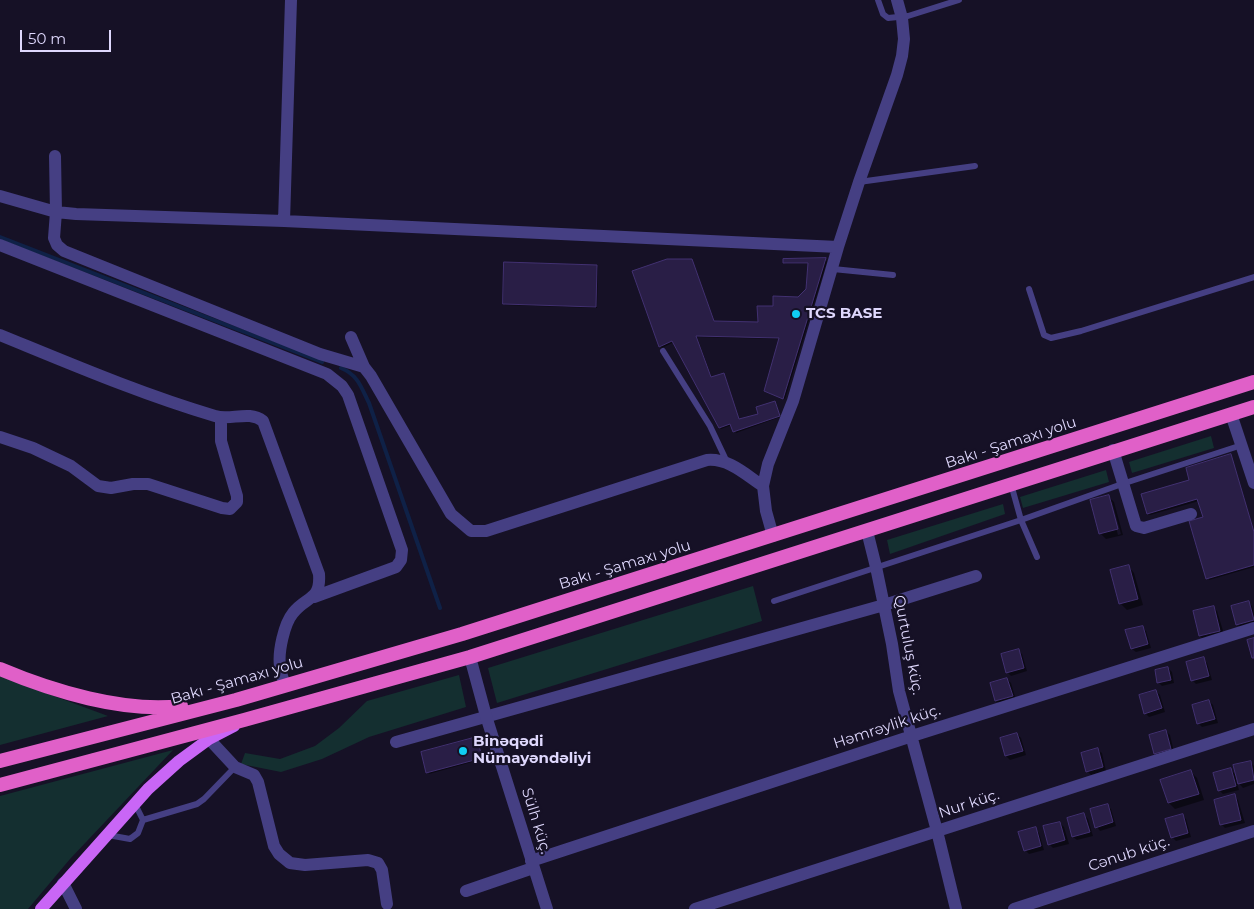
<!DOCTYPE html>
<html>
<head>
<meta charset="utf-8">
<style>
  body { margin:0 }
  #map { position:relative; width:1254px; height:909px; overflow:hidden; background:#161126; font-family:Montserrat,sans-serif }
  canvas { display:block }
  .scale { position:absolute; left:20px; top:30px; width:91px; height:22px; box-sizing:border-box; border:2px solid #dfd8fd; border-top:0; padding-left:6px; font-size:15px; line-height:18px; white-space:nowrap; color:#dfd8fd; -webkit-text-stroke:4px #161126; paint-order:stroke }
</style>
</head>
<body>
<div id="map">
<canvas width="1254" height="909"></canvas>
<div class="scale">50 m</div>
</div>
<script>
const c = document.querySelector('canvas').getContext('2d');
c.lineJoin = 'round';
function paint(path, color) { c.fillStyle = color; c.fill(path, 'evenodd'); }
function strokePath(path, color, width, dash) { c.strokeStyle = color; c.lineWidth = width; c.lineCap = dash ? 'butt' : 'round'; c.setLineDash(dash || []); c.stroke(path); }
function label(font, color, halo, rows, align = 'center') {
  c.font = font + ' Montserrat,sans-serif'; c.lineWidth = 4.5; c.setLineDash([]); c.textBaseline = 'middle'; c.strokeStyle = halo; c.fillStyle = color; for (const [text, x, y, turn = 0] of rows) {
    c.save(); c.translate(x, y); c.rotate((+turn || 0) * Math.PI / 180); c.textAlign = isNaN(turn) ? turn : align; if (halo) c.strokeText(text, 0, 0); c.fillText(text, 0, 0); c.restore();
  }
}
paint(new Path2D(`
  M1211,436L1214,448L1132,473L1129,462Z
  M1106,470L1109,482L1023,508L1020,497Z
  M1003,504L1005,514L890,554L887,540Z
  M753,586L762,621L497,703L488,668Z
  M459,675L466,707L369,737L322,759L281,772L241,764L245,753L280,759L315,746L339,728L367,701Z
  M0,676L108,716L0,745Z
  M173,750L70,859L28,909H0V796Z`), '#142f30');
paint(new Path2D(`
  M825,260L827,261L785,399L767,392L780,339L697,337L712,378L725,376L739,420L759,415L775,402L780,417L736,433L732,425L721,429L674,342L662,348L660,346L692,261L715,322L759,323L774,307L798,299L807,290L809,264H786L784,263Z
  M597,266L598,268L597,308L505,305L504,303Z
  M1231,456L1254,531V567L1209,580L1191,522L1204,518L1199,501L1150,515L1148,514L1191,480Z
  M1108,496L1114,502L1123,535L1106,539L1100,533ZM1109,502H1112L1121,534L1118,535Z
  M1128,566L1134,573L1143,605L1127,610L1120,603Z
  M1248,602L1252,606L1254,613V624L1241,628L1237,624Z
  M1213,607L1217,611L1224,634L1204,640L1200,636L1194,612Z
  M1142,627L1146,631L1151,648L1136,652L1132,649Z
  M1018,650L1022,654L1027,671L1011,676L1007,672Z
  M1203,659L1207,663L1212,680L1196,684L1192,680Z
  M1168,668L1172,672L1174,683L1162,686L1158,682Z
  M1007,679L1011,683L1016,700L1000,704L996,701L991,683Z
  M1156,691L1160,695L1165,712L1149,717L1145,713Z
  M1209,701L1213,705L1218,723L1202,727L1198,723Z
  M1166,731L1170,735L1174,752L1159,757L1155,753Z
  M1017,734L1021,738L1026,755L1010,760L1006,756Z
  M476,738L483,759L429,774L428,772Z
  M1098,750L1102,753L1106,771L1091,775L1087,771Z
  M1250,762L1254,766V784L1243,788L1236,780L1239,790L1223,794L1220,791L1215,774L1230,769L1237,776Z
  M1191,772L1197,778L1204,800L1175,809L1169,803Z
  M1235,796L1238,800L1245,823L1225,828L1221,824Z
  M1107,805L1111,809L1116,826L1100,831L1097,827Z
  M1084,815L1088,819L1093,836L1077,840L1073,837Z
  M1183,816L1186,819L1191,837L1176,841L1172,837Z
  M1060,823L1064,827L1069,844L1053,848L1049,844Z
  M1035,829L1039,833L1044,850L1029,854L1025,850Z`), '#0007');
strokePath(new Path2D(`
  M0,237L322,362
  M341,368C358,375 361,387 369,403L440,608`), '#0f2147', 4);
const building = new Path2D(`
  M826,258L783,399L764,391L779,338L696,336L711,377L724,373L739,419L758,414L756,407L775,401L780,416L733,432L730,424L719,428L672,341L659,347L632,271L667,259H692L714,321L758,322L757,306H773V296L798,297L806,289L808,263H783V259Z
  M504,262L597,265L596,307L503,304Z
  M1231,454L1254,532V565L1206,579L1189,521L1203,517L1197,499L1147,514L1141,494L1189,480L1186,468Z
  M1109,495L1118,529L1099,534L1090,500Z
  M1129,565L1138,599L1119,604L1110,570Z
  M1249,601L1254,620L1236,625L1231,606Z
  M1214,606L1220,631L1199,636L1193,611Z
  M1143,626L1148,644L1131,649L1125,630Z
  M1254,638V658H1252L1247,640Z
  M1019,649L1024,668L1006,673L1001,654Z
  M1204,657L1209,676L1191,681L1186,662Z
  M1168,667L1171,680L1157,683L1155,670Z
  M1007,678L1013,696L995,701L990,683Z
  M1156,690L1162,708L1144,714L1139,695Z
  M1209,700L1215,719L1197,724L1192,705Z
  M1166,730L1171,749L1154,754L1149,735Z
  M1017,733L1023,751L1005,756L1000,738Z
  M477,737L482,758L426,773L421,752Z
  M1098,748L1103,767L1086,772L1081,753Z
  M1251,761L1254,780L1238,784L1233,765Z
  M1231,768L1236,786L1218,791L1213,773Z
  M1191,770L1199,794L1168,803L1160,780Z
  M1235,794L1241,820L1220,825L1214,800Z
  M1108,804L1113,822L1095,828L1090,809Z
  M1084,813L1090,832L1072,837L1067,818Z
  M1183,814L1188,833L1171,838L1165,819Z
  M1060,822L1065,840L1048,845L1043,826Z
  M1036,827L1041,846L1024,851L1018,832Z`);
paint(building, '#291e46');
strokePath(building, '#423171', 1);
strokePath(new Path2D(`
  M878,0L883,14L888,18L908,16L959,0
  M859,182L975,166
  M833,269L893,275
  M1029,289L1044,335L1051,338L1081,331L1254,277
  M663,351L710,426L727,462
  M1011,484L1021,520L1037,557
  M774,601L1021,520L1122,484L1242,445
  M143,820L197,804L204,799L235,767
  M108,835L130,839L138,833L143,820L135,804`), '#453f83', 6);
strokePath(new Path2D(`
  M55,156L56,212L54,238L57,245L64,251L320,354L364,367L371,376L451,514L471,531H486L707,460C729,458 746,475 763,486
  M0,196L56,212L76,214L284,221L838,247
  M284,221L291,0
  M0,245L327,374L342,386L348,395L402,550L401,560L396,567L314,597
  M0,335C71,364 141,394 215,416C230,421 249,410 263,421L319,574C321,601 306,596 293,613C284,624 278,652 280,666C280,672 283,679 285,685
  M351,337L364,367
  M1231,414L1254,483
  M0,437L33,448L71,466L98,486L111,488L133,484H148L222,508L230,509L237,502V496L221,441V418
  M1113,450L1136,526L1144,528L1191,514
  M867,531L876,567L892,644L899,691L937,831L956,909
  M773,536L766,511L763,486L768,464L793,401L838,247L859,182L897,75L902,56L904,39L902,18L897,0
  M209,739L235,767L254,775L258,782L274,846L279,854L290,863L305,865L368,860L378,863L382,870L387,904
  M396,742L884,605L976,576
  M531,861L912,736L1254,628
  M63,883L76,909
  M466,891L533,868
  M695,909L1254,729
  M1014,909L1254,831`), '#453f83', 12);
strokePath(new Path2D(`
  M470,657L486,716L547,909`), '#453f83', 12);
strokePath(new Path2D(`
  M41,909L148,789L179,761L209,739L234,726`), '#c966f6', 12);
strokePath(new Path2D(`
  M0,669C52,691 124,713 181,706
  M0,761L236,700L462,634L1254,382
  M0,785L244,720L470,657L1254,407`), '#e060c8', 14);
for (const [x, y, r, color] of [
  [796,314,5,"#10cdf2"],
  [463,751,5,"#10cdf2"]
]) { const dot = new Path2D(); dot.arc(x, y, r, 0, 2 * Math.PI); c.fillStyle = color; c.fill(dot); strokePath(dot, '#161126', 2); }
label('bold 15px', '#dfd8fd', '#161126', [
  ["TCS BASE",806,314],
  ["Binəqədi",473,742],
  ["Nümayəndəliyi",473,759]
], 'left');
label('15px', '#dfd8fd', '#161126', [
  ["Bakı - Şamaxı yolu",1011,443,-18],
  ["Bakı - Şamaxı yolu",625,565,-17],
  ["Qurtuluş küç.",908,645,79],
  ["Bakı - Şamaxı yolu",237,681,-16],
  ["Həmrəylik küç.",887,727,-18],
  ["Nur küç.",969,804,-18],
  ["Sülh küç.",536,821,73],
  ["Cənub küç.",1129,854,-18]
]);
</script>
</body>
</html>
